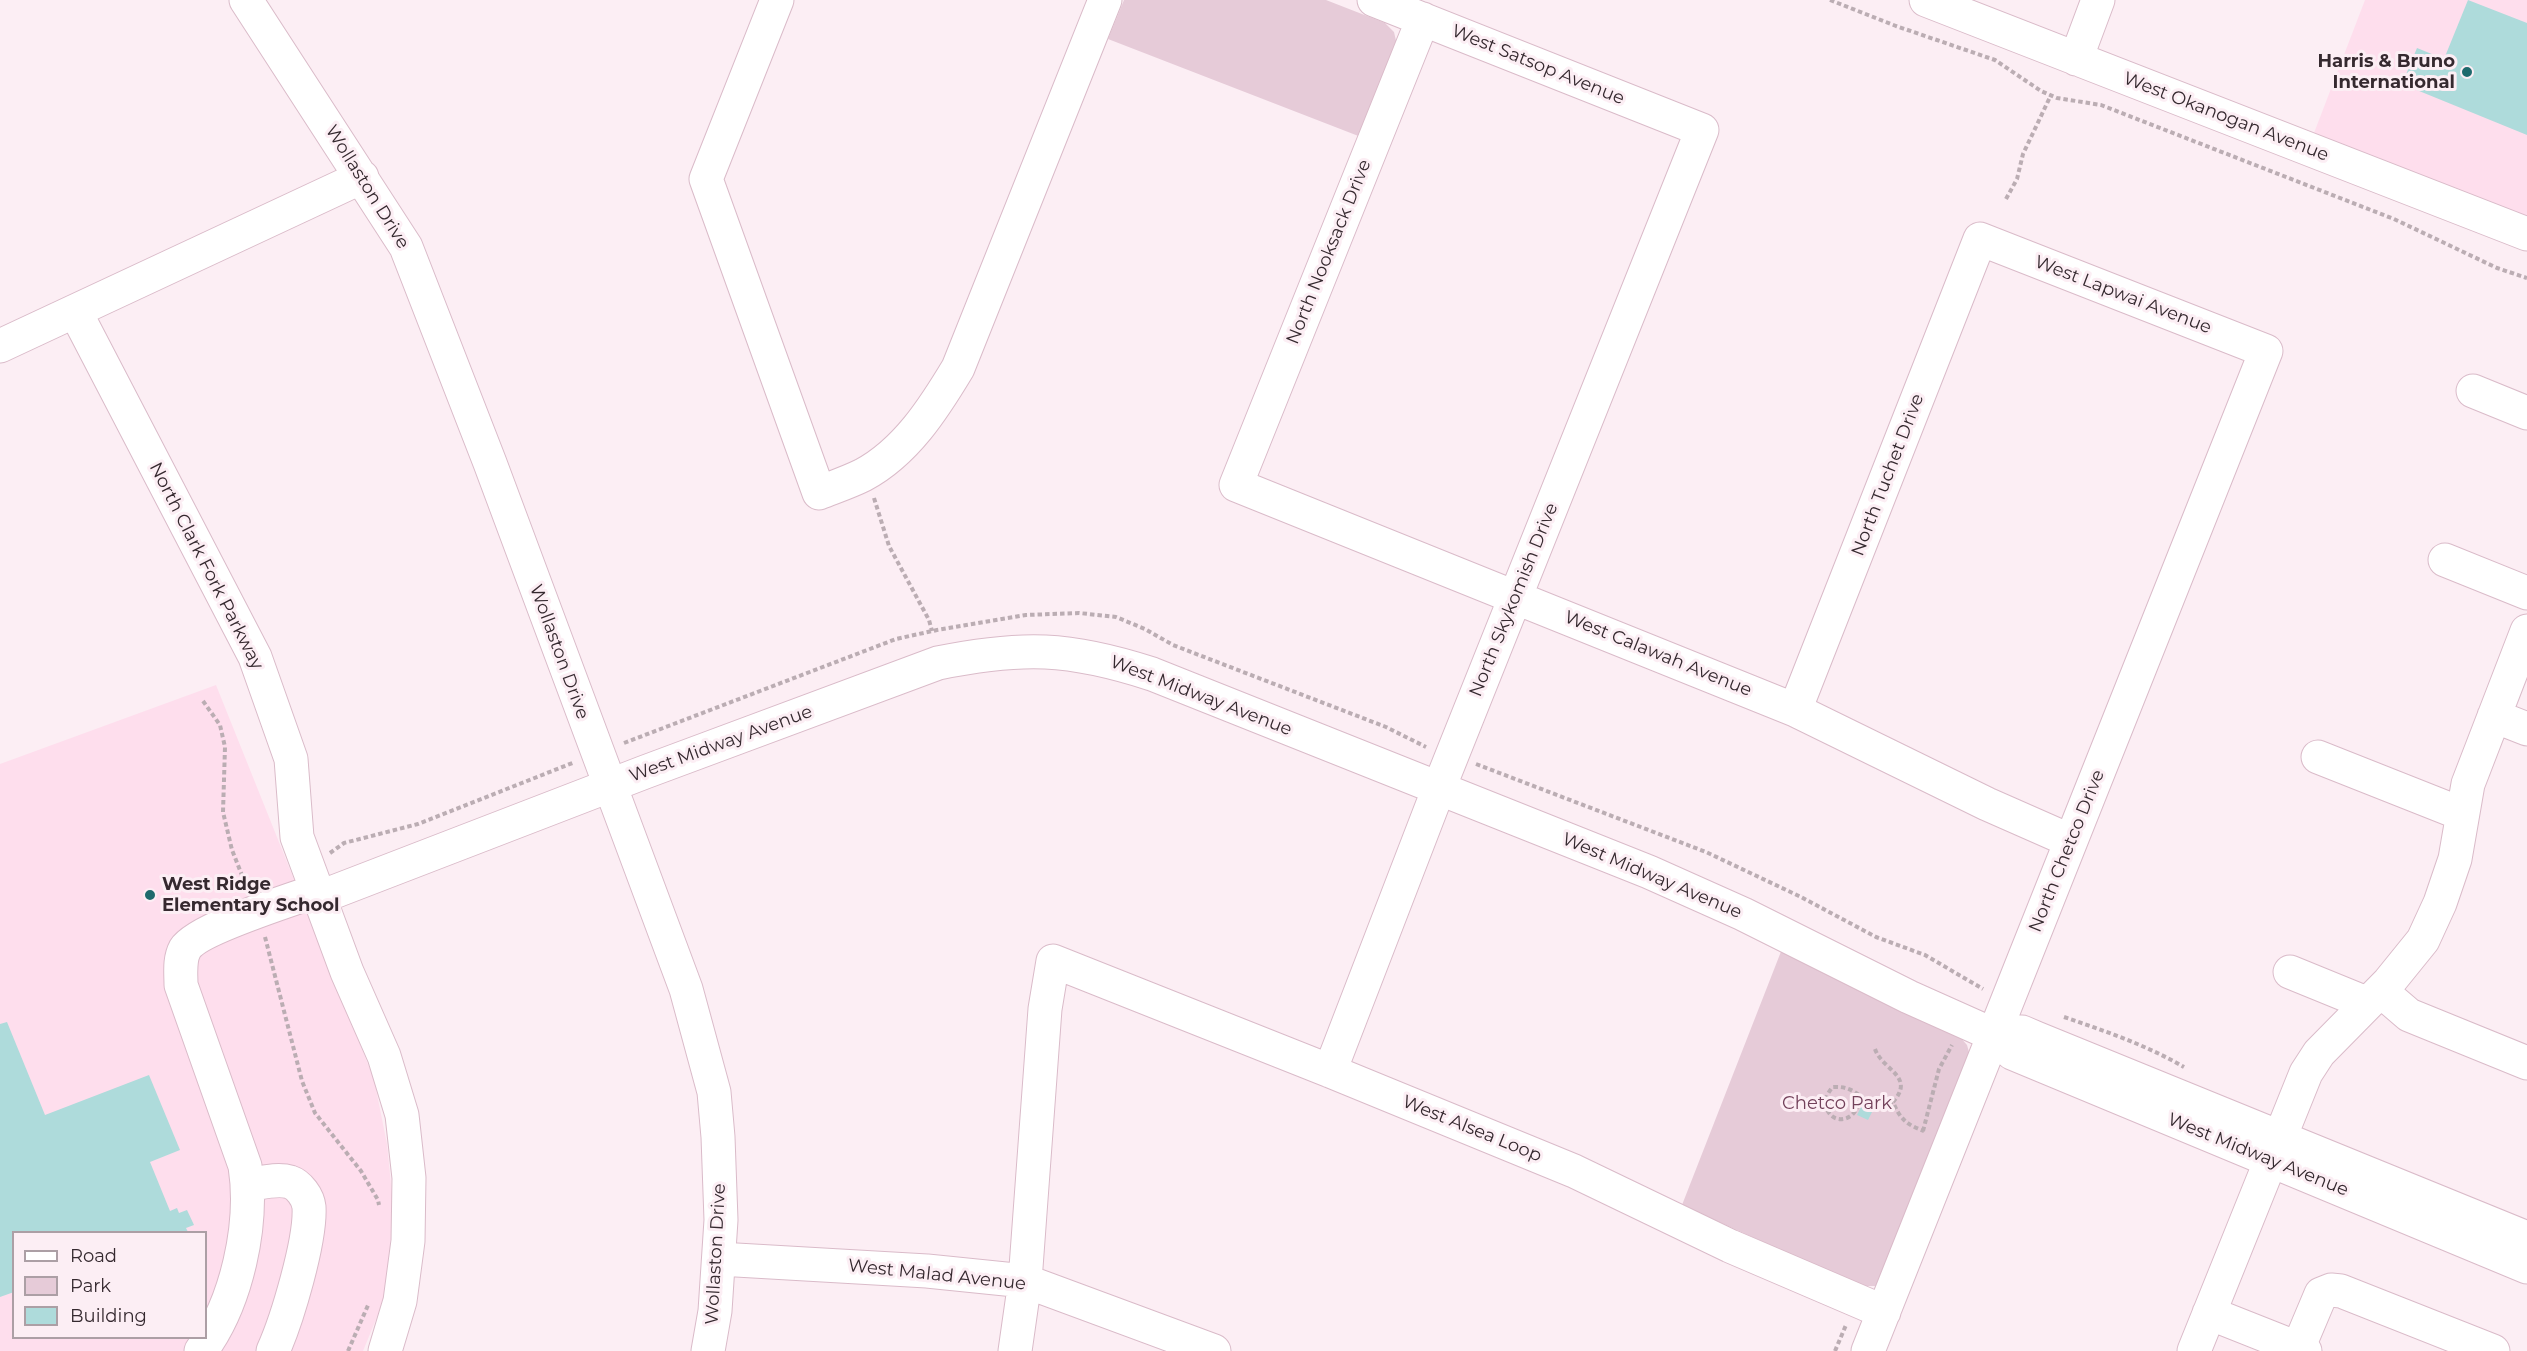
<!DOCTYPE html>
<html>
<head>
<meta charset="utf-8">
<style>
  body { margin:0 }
  #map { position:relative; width:2527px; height:1351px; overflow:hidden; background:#fceef4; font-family:Montserrat,sans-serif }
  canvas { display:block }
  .legend { position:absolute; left:12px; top:1231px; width:195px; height:108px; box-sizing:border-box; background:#fceef4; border:2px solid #ac9fa5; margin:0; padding:8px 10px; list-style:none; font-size:18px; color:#35292f }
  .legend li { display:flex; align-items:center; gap:12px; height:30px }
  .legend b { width:30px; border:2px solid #ac9fa5 }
</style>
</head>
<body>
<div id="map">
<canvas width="2527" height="1351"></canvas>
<ul class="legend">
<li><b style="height:8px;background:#fff"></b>Road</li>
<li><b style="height:16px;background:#e6cbd8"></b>Park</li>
<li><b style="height:16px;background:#aedbdb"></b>Building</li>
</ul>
</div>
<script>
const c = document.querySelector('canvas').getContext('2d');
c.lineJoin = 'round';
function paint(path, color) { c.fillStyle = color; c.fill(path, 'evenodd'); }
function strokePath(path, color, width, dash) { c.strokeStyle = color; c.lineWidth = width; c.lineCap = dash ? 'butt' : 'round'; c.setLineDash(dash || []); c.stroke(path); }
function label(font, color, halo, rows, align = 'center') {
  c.font = font + ' Montserrat,sans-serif'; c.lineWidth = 6; c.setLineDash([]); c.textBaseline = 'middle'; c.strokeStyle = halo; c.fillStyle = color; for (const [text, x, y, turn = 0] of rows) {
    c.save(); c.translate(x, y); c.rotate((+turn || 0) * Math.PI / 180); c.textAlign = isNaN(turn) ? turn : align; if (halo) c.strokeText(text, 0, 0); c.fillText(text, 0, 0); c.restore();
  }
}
paint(new Path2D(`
  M2365,0H2527V217L2314,133Z
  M216,685L374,1079L387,1144L393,1204L388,1290L363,1351H0V764ZM14,1232H206V1338H14Z`), '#fedeed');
paint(new Path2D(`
  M1124,0H1326L1385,23L1394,32L1397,45L1361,137L1108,39Z
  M1782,949L1960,1037L1967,1045L1971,1059L1878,1286H1860L1682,1205Z`), '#e6cbd8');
paint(new Path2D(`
  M2468,0L2527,23V135L2402,84L2417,48L2444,59Z
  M7,1022L45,1115L149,1075L180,1150L150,1162L170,1211L177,1208L179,1213L187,1210L194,1225L186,1228L188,1232H14V1292L0,1297V1024Z
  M1862,1105L1873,1110L1868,1120L1857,1115Z`), '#aedbdb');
const minor = new Path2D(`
  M246,0L406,247L490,463L686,989L714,1092L718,1137L721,1220L715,1311L708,1351
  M777,0L706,179L819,493C834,487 849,482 863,475C906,452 934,408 958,368L1105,0
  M1926,0L2527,234
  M1423,19L1236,485L1795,710L1987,804L2071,841
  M2076,59L2098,0
  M75,311L255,657L291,759L297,837L347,972L384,1056L402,1115L409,1178L408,1241L400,1301L385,1351
  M0,346L362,177
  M2473,391L2527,413
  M2445,560L2527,593
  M1795,710L1980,239L2266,351L1868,1351
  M2494,716L2527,729
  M2318,757L2462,814
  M318,898L645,772L938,663C1022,646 1069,647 1152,674L1649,872L1743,914L1909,997L1994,1035
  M2290,972L2366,1003
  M2381,991L2409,1015L2527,1063
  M1330,1071L1439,788L1702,130L1374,0
  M248,1185C261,1183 277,1178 290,1182C299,1185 308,1197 309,1207C311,1240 287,1320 273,1351
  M2527,1238L2036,1038L2022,1032L1994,1035L2012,1053L2527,1267
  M719,1259L927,1271L1025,1281L1214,1351
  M2209,1313L2305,1351
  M201,1351C237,1303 254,1224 245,1166L181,985C181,973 179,960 185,949C197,929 291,900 316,891
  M1015,1351L1025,1281L1045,1009L1053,961L1330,1071L1574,1171L1730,1246L1884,1312
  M2194,1351L2306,1073L2319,1053L2389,982L2423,940L2440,903L2455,859L2468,784L2527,631
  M2297,1351L2321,1294L2331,1290L2341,1291L2493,1351`);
strokePath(minor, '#dabbc9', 35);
strokePath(new Path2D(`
  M1830,0L1896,26L1995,60L2041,91L2057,98L2101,105L2394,219L2497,268L2527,278
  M2006,199L2017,179L2023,154L2051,95
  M874,498L889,546L929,620L932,631
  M203,701L220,725L225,747L223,812L232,850L247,888
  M624,743L896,639L937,630L1026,615L1079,613L1116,617L1145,629L1173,645L1386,727L1426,747
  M1476,764L1706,852L1801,897L1876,937L1925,955L1983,989
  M330,853L344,843L418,824L575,762
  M265,937L302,1081L315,1113L361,1171L378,1200L379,1205
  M2064,1017C2105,1031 2146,1045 2184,1067
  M1875,1049C1882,1070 1916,1076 1893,1102C1900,1119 1907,1125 1924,1131
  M1863,1098C1860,1103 1856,1111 1852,1115C1834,1129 1815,1105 1833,1087C1862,1085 1859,1109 1893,1102
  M1923,1131L1939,1069L1952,1045
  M348,1351L369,1303
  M1835,1351L1846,1325`), '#bbadb3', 4, [4.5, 3]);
strokePath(minor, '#fff', 33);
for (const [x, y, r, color] of [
  [2467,72,6,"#1e6a6d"],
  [150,895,6,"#1e6a6d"]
]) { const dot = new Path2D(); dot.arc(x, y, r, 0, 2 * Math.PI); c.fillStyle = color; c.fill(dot); strokePath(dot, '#fceef4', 2); }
label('bold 18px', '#35292f', '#fceef4', [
  ["Harris & Bruno",2455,62],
  ["International",2455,83],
  ["West Ridge",162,885,"left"],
  ["Elementary School",162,906,"left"]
], 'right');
label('18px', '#35292f', '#fceef4', [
  ["West Satsop Avenue",1538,65,22],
  ["West Okanogan Avenue",2226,117,21],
  ["Wollaston Drive",367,187,58],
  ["North Nooksack Drive",1329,252,-68],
  ["West Lapwai Avenue",2123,295,21],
  ["North Tuchet Drive",1888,475,-69],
  ["North Clark Fork Parkway",206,566,63],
  ["North Skykomish Drive",1514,600,-68],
  ["Wollaston Drive",559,652,70],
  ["West Calawah Avenue",1658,654,22],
  ["West Midway Avenue",1201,696,21],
  ["West Midway Avenue",721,744,-20],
  ["North Chetco Drive",2067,851,-68],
  ["West Midway Avenue",1652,876,23],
  ["West Alsea Loop",1472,1129,22],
  ["West Midway Avenue",2258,1155,22],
  ["Wollaston Drive",716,1254,-87],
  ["West Malad Avenue",937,1275,6]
]);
label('18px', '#72405a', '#fceef4', [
  ["Chetco Park",1837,1104]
]);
</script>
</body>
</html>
